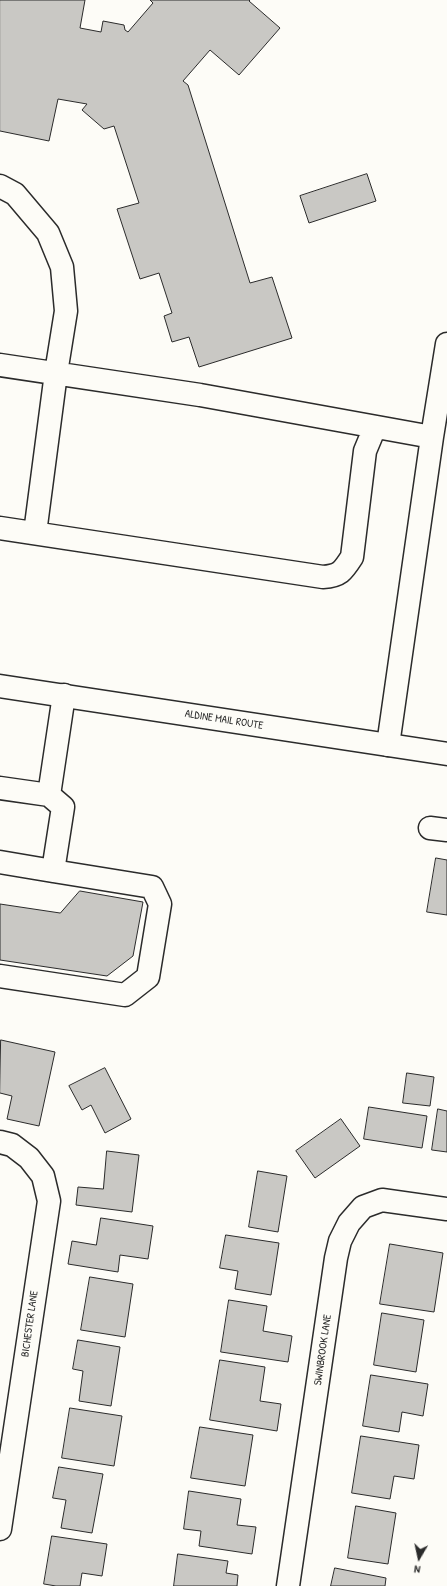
<!DOCTYPE html>
<html>
<head>
<meta charset="utf-8">
<style>
  body { margin:0 }
  #map { position:relative; width:447px; height:1586px; overflow:hidden; background:#fdfcf7; font-family:"Patrick Hand",sans-serif }
  canvas { display:block }
  .north { position:absolute; left:399px; top:1538px; width:40px; height:40px; -webkit-text-stroke:3px #fdfcf7; paint-order:stroke; rotate:189deg; font-size:11px; font-weight:700; line-height:16px; text-align:center; color:#2b2b2b }
  .north::after { content:''; display:block; margin:auto; width:14px; height:18px; background:#2b2b2b; clip-path:polygon(50% 0,100% 100%,50% 72%,0 100%) }
</style>
</head>
<body>
<div id="map">
<canvas width="447" height="1586"></canvas>
<div class="north">N</div>
</div>
<script>
const c = document.querySelector('canvas').getContext('2d');
c.lineJoin = 'round';
function paint(path, color) { c.fillStyle = color; c.fill(path, 'evenodd'); }
function strokePath(path, color, width, dash) { c.strokeStyle = color; c.lineWidth = width; c.lineCap = dash ? 'butt' : 'round'; c.setLineDash(dash || []); c.stroke(path); }
function label(font, color, halo, rows, align = 'center') {
  c.font = font + ' "Patrick Hand",sans-serif'; c.lineWidth = 3; c.setLineDash([]); c.textBaseline = 'middle'; c.strokeStyle = halo; c.fillStyle = color; for (const [text, x, y, turn = 0] of rows) {
    c.save(); c.translate(x, y); c.rotate((+turn || 0) * Math.PI / 180); c.textAlign = isNaN(turn) ? turn : align; if (halo) c.strokeText(text, 0, 0); c.fillText(text, 0, 0); c.restore();
  }
}
const building = new Path2D(`
  M0,0H85L80,28L101,32L103,21L124,25L125,30L128,32L153,3L150,0H250L249,1L280,28L239,75L210,50L183,81L188,85L250,283L272,277L292,338L199,367L189,337L172,342L164,316L172,313L159,273L140,279L117,209L139,203L114,126L104,129L82,110L87,104L58,99L49,141L0,131Z
  M367,174L376,201L309,223L300,196Z
  M436,858L447,860V915L427,912Z
  M80,891L143,902L133,956L107,976L0,960V904L60,913Z
  M1,1040L55,1052L39,1126L7,1119L12,1096L0,1093Z
  M105,1068L131,1119L105,1133L91,1105L82,1110L69,1086Z
  M407,1073L434,1077L430,1106L403,1103Z
  M369,1107L427,1116L422,1148L364,1139Z
  M438,1109L447,1111V1152L432,1150Z
  M341,1119L360,1146L315,1178L296,1151Z
  M107,1151L139,1155L132,1212L76,1205L78,1187L103,1189Z
  M258,1171L287,1176L278,1232L249,1227Z
  M101,1218L153,1226L148,1259L120,1255L118,1272L68,1264L72,1241L96,1245Z
  M226,1235L279,1243L271,1295L235,1289L238,1271L220,1268Z
  M390,1244L443,1253L434,1312L380,1304Z
  M90,1277L133,1284L125,1337L81,1330Z
  M229,1300L267,1306L263,1331L292,1336L288,1362L221,1352Z
  M382,1313L424,1320L416,1372L374,1365Z
  M78,1340L120,1347L111,1406L79,1401L83,1371L73,1369Z
  M220,1360L265,1367L260,1401L281,1404L277,1431L210,1420Z
  M371,1375L428,1384L423,1416L402,1412L399,1432L363,1426Z
  M70,1408L122,1416L114,1466L62,1458Z
  M200,1427L253,1435L245,1486L191,1478Z
  M361,1436L419,1445L414,1479L394,1476L390,1499L352,1493Z
  M59,1467L103,1474L92,1533L61,1528L66,1500L53,1498Z
  M189,1491L241,1499L237,1525L256,1527L252,1554L199,1546L201,1531L184,1529Z
  M356,1506L396,1513L388,1564L348,1558Z
  M52,1536L107,1544L102,1576L82,1573L80,1586H56L44,1584Z
  M178,1554L228,1561L226,1573L238,1575L237,1586H174Z
  M335,1568L386,1578L385,1586H331Z`);
paint(building, '#c9c8c4');
strokePath(building, '#2b2b2b', 1);
const minor = new Path2D(`
  M0,186L15,194L48,233L62,267L66,311L56,373L35,533
  M0,365L200,395L432,437L388,745
  M432,437L447,344
  M0,528L323,577C340,576 343,571 352,557L365,451L375,427
  M0,788L49,795
  M430,828L447,830
  M0,862L53,871L63,807L49,795L64,695
  M0,976L125,995L148,977L160,904L152,887L53,871
  M0,1142L12,1145L29,1158L43,1176L49,1201L0,1529
  M288,1586L336,1258L340,1241L349,1223L363,1207L382,1200L447,1209`);
const major = new Path2D(`
  M0,686L447,754`);
strokePath(minor, '#2b2b2b', 25);
strokePath(major, '#2b2b2b', 25);
strokePath(minor, '#fdfcf7', 22);
strokePath(major, '#fdfcf7', 22);
label('11px', '#2b2b2b', '#fdfcf7', [
  ["ALDINE MAIL ROUTE",224,720,9],
  ["BICHESTER LANE",30,1324,-82],
  ["SWINBROOK LANE",323,1350,-82]
]);
</script>
</body>
</html>
